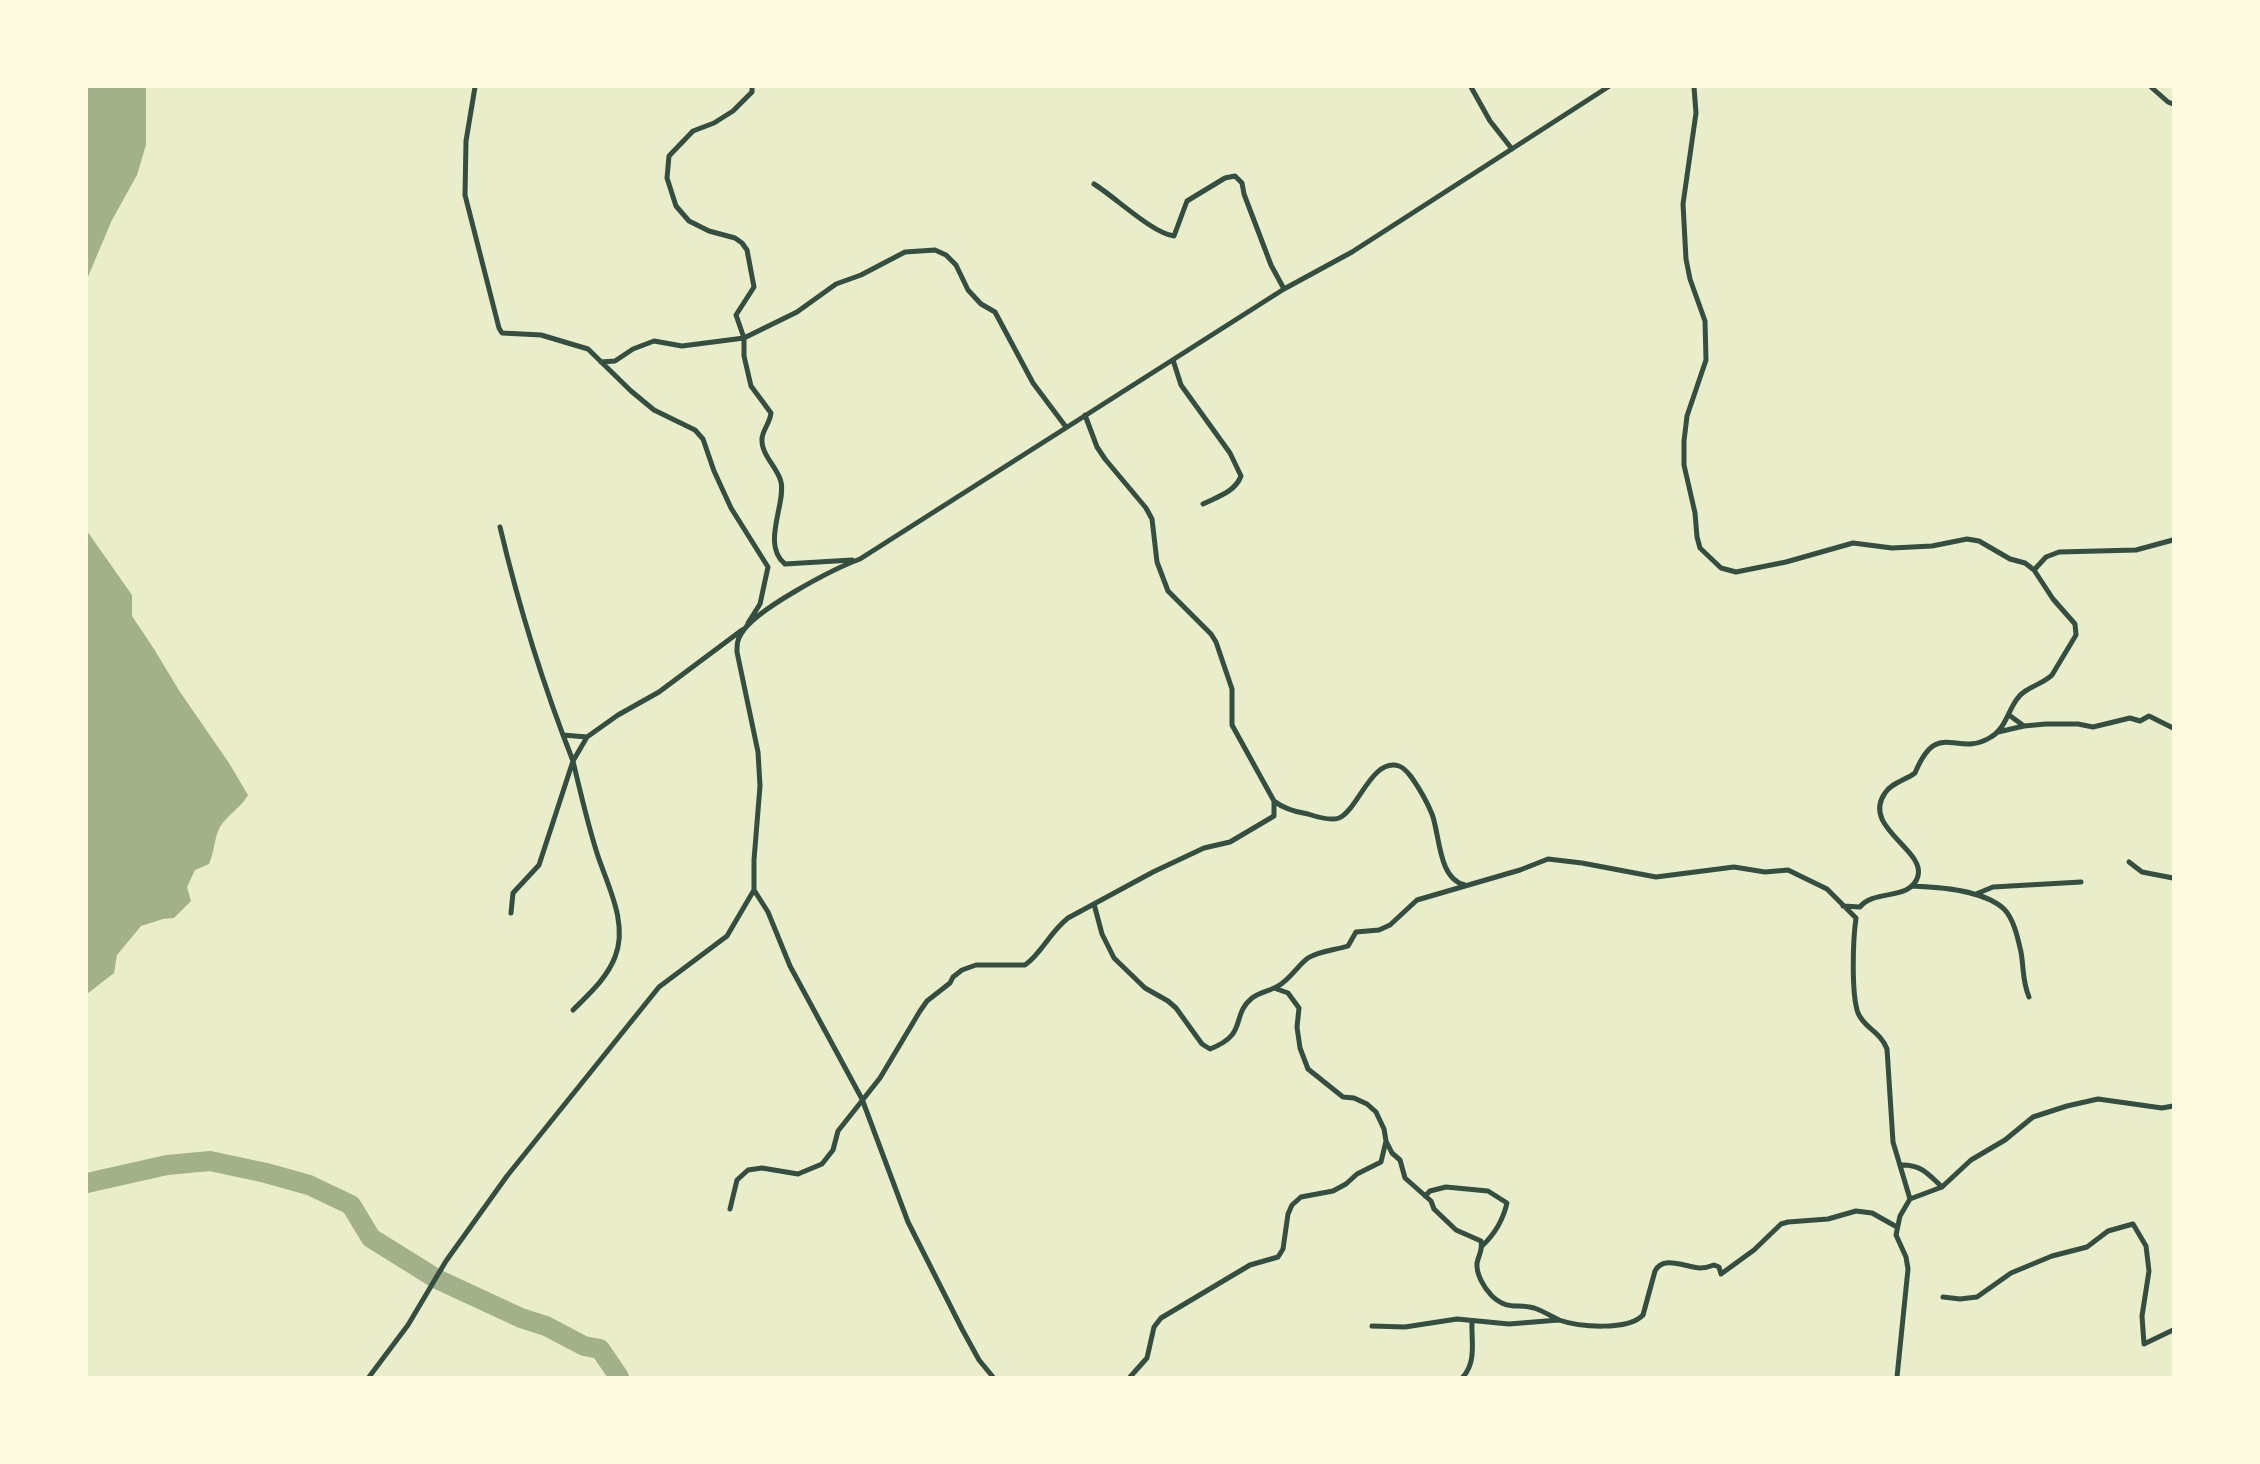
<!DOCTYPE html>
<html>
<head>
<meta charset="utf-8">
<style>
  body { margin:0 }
  #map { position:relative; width:2260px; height:1464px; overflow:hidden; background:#e9edc9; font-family:"Nunito Sans",sans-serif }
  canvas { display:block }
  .frame { position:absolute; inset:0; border:88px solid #fefae0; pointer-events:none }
</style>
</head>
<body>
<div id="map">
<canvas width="2260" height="1464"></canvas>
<div class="frame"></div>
</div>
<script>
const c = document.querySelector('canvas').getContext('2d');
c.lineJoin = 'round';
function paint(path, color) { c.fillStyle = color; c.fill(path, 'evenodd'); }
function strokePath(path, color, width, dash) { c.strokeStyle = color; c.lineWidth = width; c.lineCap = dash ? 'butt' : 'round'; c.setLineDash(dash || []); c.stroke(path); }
paint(new Path2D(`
  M87,87H146V145L137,175L112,220L87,279Z
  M87,531L132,595V616L154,649L180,692L229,763L248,795C240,809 227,815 220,827C215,835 214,853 209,864L195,870L187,887L191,901L174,918L163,919L141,926L117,955L114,973L87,994Z`), '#a3b18a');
strokePath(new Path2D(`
  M87,1183L167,1165L210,1161L266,1173L309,1185L351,1205L371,1238L432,1276
  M439,1280L521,1318L546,1326L584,1346L600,1349L619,1377`), '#a3b18a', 20);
strokePath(new Path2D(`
  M475,87L466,141L465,195L499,328L502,333L541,335L588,349L631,391L654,410L695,430L703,439L714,471L731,508L768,567L760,604L748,623
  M752,87V92L733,111L714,123L693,131L669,156L667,178L676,206L689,221L709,231L735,238L742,243L747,250L754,287L736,315L744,338V356L751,386L771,413C770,423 762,431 762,439C761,455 778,468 781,482C786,504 761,545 785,564L852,560
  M1471,87L1490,121L1512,149
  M1694,87L1696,113L1683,204L1686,259L1690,279L1705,321L1706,360L1687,416L1684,441V465L1695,513L1697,537L1700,548L1721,568L1736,572L1786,562L1853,543L1892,548L1932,546L1967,539L1979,541L2010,559L2025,563L2034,570L2053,599L2075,624L2076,635L2052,675C2042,685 2025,687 2017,699C2008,711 2005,729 1991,737C1957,759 1938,717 1915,773C1906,780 1891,783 1885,793C1861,827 1925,849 1918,876C1911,901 1874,889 1860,907L1843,906
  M2151,87L2168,102L2173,104
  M1094,184C1115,197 1152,233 1174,236L1187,201L1225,178L1235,176L1242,183L1244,194L1271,265L1284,289
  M1173,360L1181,385L1230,453L1241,476C1235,492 1217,497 1203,504
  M601,362L615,361L633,349L654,341L682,346L744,338L797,312L836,284L861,275L905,252L935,250L946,255L956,265L968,290L981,304L995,312L1033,383L1066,427
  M1085,415L1097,447L1105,459L1146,508L1152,519L1157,562L1168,591L1211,634L1216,642L1232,689V725L1274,801C1284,809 1295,812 1308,814C1317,817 1331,821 1339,818C1358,810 1372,757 1399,766C1405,768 1408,773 1412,778C1419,788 1427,802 1432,814C1440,835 1438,879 1465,885
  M500,527C519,607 543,685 573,761L539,865L513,893L511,913
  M2034,570L2046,557L2059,552L2136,550L2173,540
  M2009,715L2024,726
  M1998,732L2024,726L2046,724H2078L2093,727L2130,718L2140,721L2149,716L2173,728
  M563,735L587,737
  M2129,862L2142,872L2173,878
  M1912,886C1939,887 1984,890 2004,909C2014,919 2018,939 2021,952C2024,969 2022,980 2029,997
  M754,890L768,912L790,966L862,1099L908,1222L962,1329L979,1360L993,1377
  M1976,894L1993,887L2081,882
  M1094,904L1102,934L1114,958L1145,988L1168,1001L1176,1008L1202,1044L1210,1049C1249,1034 1230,1016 1252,998C1260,992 1270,991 1278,986C1290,980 1297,966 1308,958C1319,951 1336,950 1348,946L1356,932L1379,930L1390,925L1417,900L1520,870L1548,859L1582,863L1656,877L1734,867L1765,872L1788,870L1827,889L1856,918C1853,939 1851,993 1858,1013C1864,1028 1880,1031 1887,1049L1893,1142L1910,1199L1900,1216L1896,1235L1906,1257L1908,1269L1897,1377
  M1274,988L1288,993L1299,1008L1297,1027L1300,1048L1308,1069L1343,1097L1354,1098L1367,1104L1376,1112L1384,1129L1386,1141L1392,1153L1400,1160L1405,1178L1431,1201L1434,1209L1456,1230L1481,1241C1483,1250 1479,1254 1477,1263C1476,1274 1484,1288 1492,1296C1508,1311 1517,1303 1534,1308C1543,1311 1551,1316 1559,1320C1579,1327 1628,1331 1643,1315L1655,1271C1663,1255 1685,1267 1700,1268C1705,1268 1709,1267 1714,1265L1719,1267L1721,1274L1754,1250L1781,1224L1788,1222L1828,1219L1856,1211L1872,1213L1897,1227
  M573,1010C589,994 607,978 615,957C629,922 606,883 596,850C587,821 580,791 573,761L587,737L618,715L659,692L742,630
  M1900,1165C1921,1164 1928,1174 1942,1187
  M1425,1196L1430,1191L1446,1187L1488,1191L1507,1203C1503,1220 1495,1234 1482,1246
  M1910,1199L1942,1187L1971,1160L2005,1140L2033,1117L2067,1106L2098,1099L2162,1108L2173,1106
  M730,1209L737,1180L748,1170L762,1168L798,1174L822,1164L833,1150L838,1131L880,1078L920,1011L927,1001L950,983L953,977L962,970L976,965H1025C1042,953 1049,933 1068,918L1153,872L1204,848L1230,842L1274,816V801
  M1943,1297L1960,1299L1977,1297L2011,1273L2052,1256L2087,1247L2108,1231L2133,1224L2146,1246L2149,1271L2142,1316L2144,1344L2173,1330
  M1372,1326L1405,1327L1457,1319L1509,1324L1559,1320
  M369,1377L408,1325L446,1261L507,1176L659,987L727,936L754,890V860L760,786L758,752L737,652C737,645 737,640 741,634C754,610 833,569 860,559L1284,289L1352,252L1608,87
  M1130,1377L1147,1358L1154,1327L1161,1318L1250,1265L1278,1257L1283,1249L1288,1214L1292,1205L1301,1197L1333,1191L1346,1184L1357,1174L1381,1162L1386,1141
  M1463,1377C1477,1361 1471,1340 1472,1321`), '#344e41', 5);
</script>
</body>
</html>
